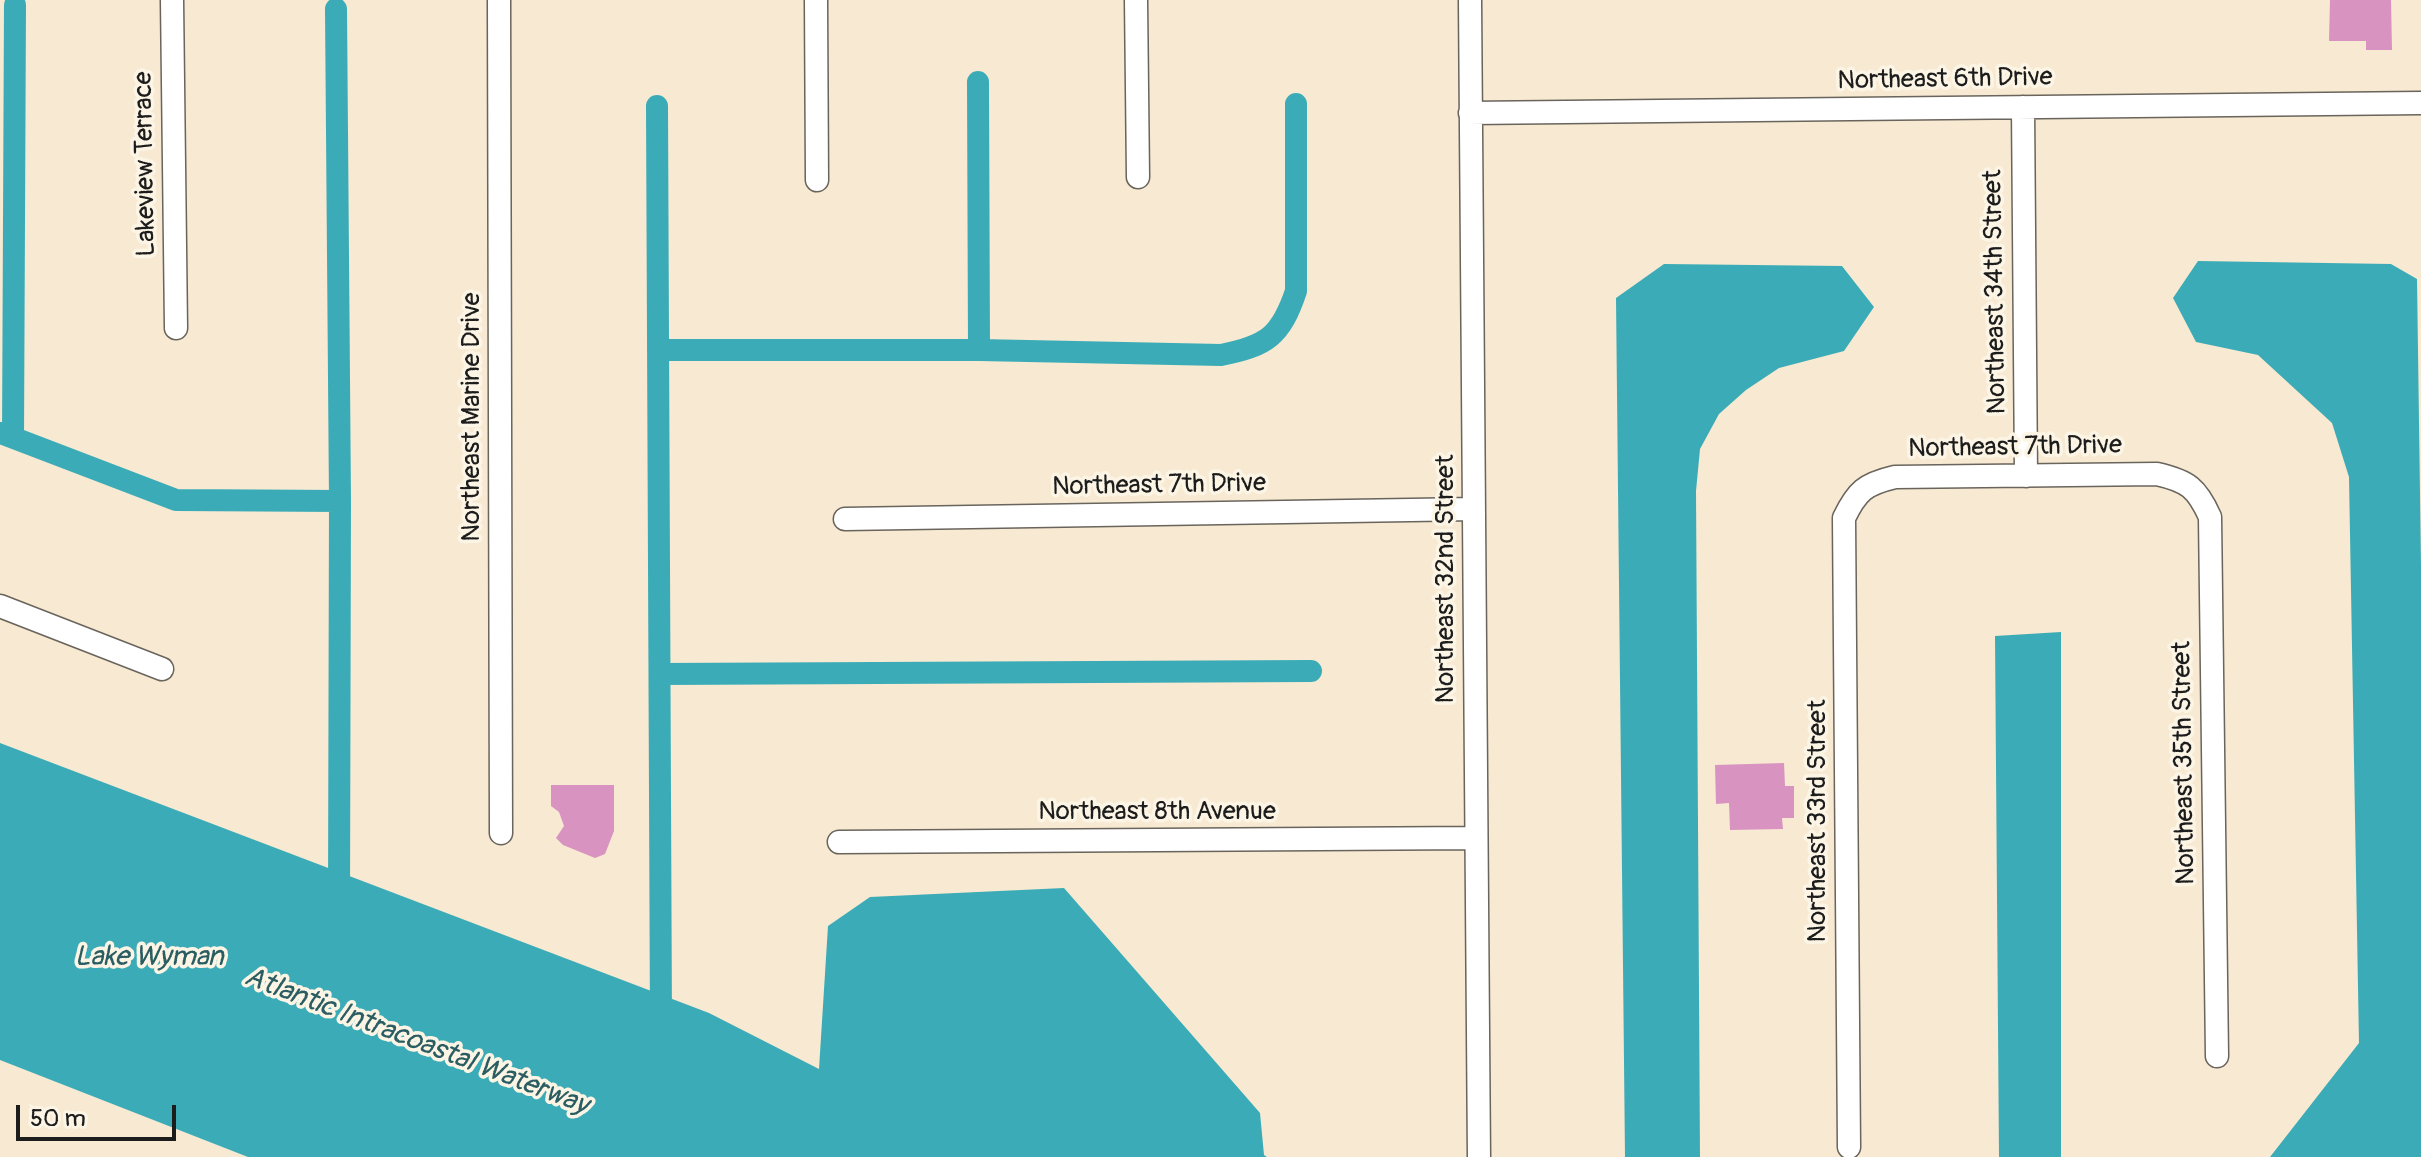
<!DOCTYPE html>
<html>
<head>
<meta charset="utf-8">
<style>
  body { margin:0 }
  #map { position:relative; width:2421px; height:1157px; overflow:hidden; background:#f7e9d2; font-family:Pangolin,sans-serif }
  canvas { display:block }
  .scale { position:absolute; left:16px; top:1105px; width:160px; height:36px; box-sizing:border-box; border:4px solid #1c1c1c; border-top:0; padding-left:10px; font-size:24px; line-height:28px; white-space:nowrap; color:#1c1c1c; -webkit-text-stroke:6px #fcf5e5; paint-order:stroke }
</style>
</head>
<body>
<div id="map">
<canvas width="2421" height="1157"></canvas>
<div class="scale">50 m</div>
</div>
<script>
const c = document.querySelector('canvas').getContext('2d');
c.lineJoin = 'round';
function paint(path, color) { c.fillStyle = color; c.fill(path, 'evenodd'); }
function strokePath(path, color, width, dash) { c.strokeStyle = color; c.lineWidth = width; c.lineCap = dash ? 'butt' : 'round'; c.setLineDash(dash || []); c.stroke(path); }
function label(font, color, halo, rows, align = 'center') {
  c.font = font + ' Pangolin,sans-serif'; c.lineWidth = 7; c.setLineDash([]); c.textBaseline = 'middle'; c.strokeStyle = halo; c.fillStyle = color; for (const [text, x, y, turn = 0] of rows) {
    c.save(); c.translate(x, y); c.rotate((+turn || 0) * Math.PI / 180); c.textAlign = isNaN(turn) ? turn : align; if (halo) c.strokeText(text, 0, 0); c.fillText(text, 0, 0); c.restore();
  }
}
paint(new Path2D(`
  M2198,261L2391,264L2417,279L2421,565V1157H2270L2359,1043L2349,477L2332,423L2258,355L2196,342L2173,298Z
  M1664,264L1842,266L1874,307L1844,351L1779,368L1746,390L1719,414L1700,449L1696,491L1700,1157H1625L1616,298Z
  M2061,632V1157H1999L1995,636Z
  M0,743L709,1013L819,1069L828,926L870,897L1064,888L1260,1113L1264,1155L1267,1157H248L0,1060Z`), '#3bacb7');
strokePath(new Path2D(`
  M336,9L340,501L339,900
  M978,82L979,350
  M657,106L661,1024
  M658,350H979L1221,355C1267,346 1281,336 1296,291V104
  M1,433L176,500L340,501
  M13,437L15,5
  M661,674L1311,671`), '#3bacb7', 22);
paint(new Path2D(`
  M2330,0H2391L2392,50H2366V41H2329Z
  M1784,763L1785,786H1794V818H1782L1783,829L1730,830L1729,803L1716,804L1715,765Z
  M551,785H614V831L605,854L595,858L563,845L556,838L564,826L559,812L551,806Z`), '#d993c1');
const minor = new Path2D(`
  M172,0L176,328
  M499,0L501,833
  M816,0L817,180
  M1136,0L1138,177
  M1470,0L1479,1157
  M2023,107L2026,476
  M1470,113L2421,103
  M845,519L1473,509
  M0,606L162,669
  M839,842L1476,838
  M1849,1147L1844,518C1857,491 1865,484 1895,477L2157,474C2188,481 2197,488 2210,517L2217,1056`);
strokePath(minor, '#69645c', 25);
strokePath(minor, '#fff', 22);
label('26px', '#1c1c1c', '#fcf5e5', [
  ["Northeast 6th Drive",1945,80,-1],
  ["Lakeview Terrace",146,164,-91],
  ["Northeast 34th Street",1996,292,-91],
  ["Northeast Marine Drive",472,417,-90],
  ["Northeast 7th Drive",2015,448,-1],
  ["Northeast 7th Drive",1159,486,-1],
  ["Northeast 32nd Street",1446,579,-90],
  ["Northeast 35th Street",2185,763,-91],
  ["Northeast 8th Avenue",1157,812],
  ["Northeast 33rd Street",1818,821,-90]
]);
label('italic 28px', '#2a5d62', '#fcf5e5', [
  ["Lake Wyman",149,958],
  ["Atlantic Intracoastal Waterway",416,1042,21]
]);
</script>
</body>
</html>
